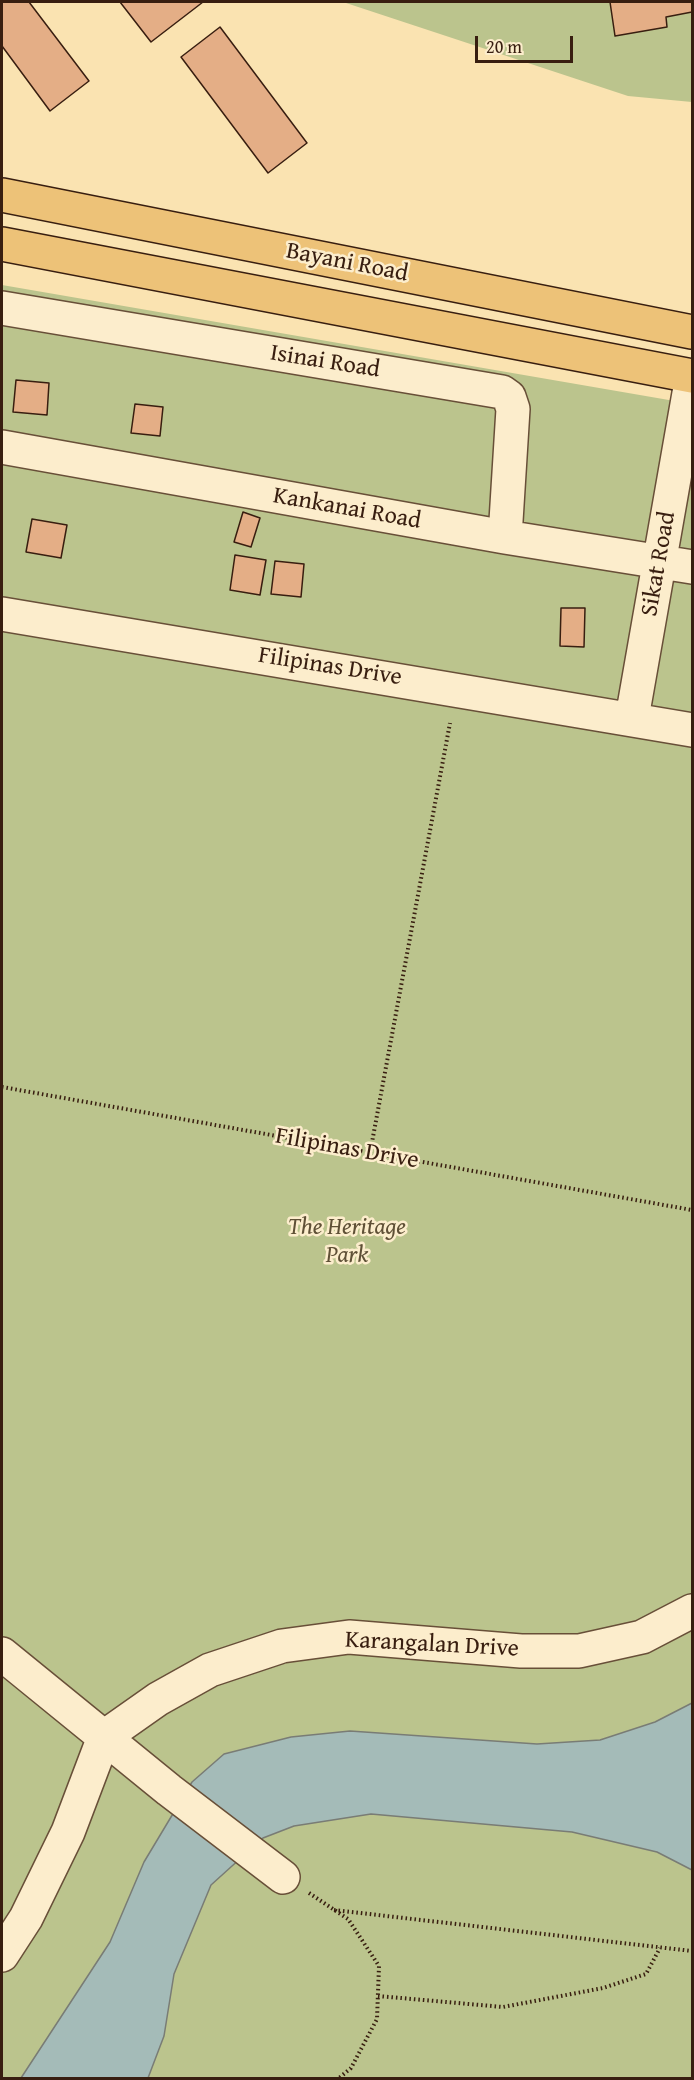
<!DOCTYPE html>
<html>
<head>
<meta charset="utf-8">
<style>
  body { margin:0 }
  #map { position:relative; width:694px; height:2080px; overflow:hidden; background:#fae3b1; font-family:"Gentium Book Plus",serif }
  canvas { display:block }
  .frame { position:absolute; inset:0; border:3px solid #381e10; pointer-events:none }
  .scale { position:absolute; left:475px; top:36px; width:98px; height:27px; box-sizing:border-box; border:3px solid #381e10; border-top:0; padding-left:8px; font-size:18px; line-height:21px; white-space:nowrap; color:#381e10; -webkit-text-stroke:4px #fcedcc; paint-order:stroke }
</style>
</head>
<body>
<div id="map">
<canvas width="694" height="2080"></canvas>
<div class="frame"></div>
<div class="scale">20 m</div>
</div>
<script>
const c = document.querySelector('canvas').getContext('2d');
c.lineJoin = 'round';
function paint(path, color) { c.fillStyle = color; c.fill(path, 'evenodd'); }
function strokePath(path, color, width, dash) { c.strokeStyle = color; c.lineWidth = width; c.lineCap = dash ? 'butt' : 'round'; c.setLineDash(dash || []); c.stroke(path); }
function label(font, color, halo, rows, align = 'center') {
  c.font = font + ' "Gentium Book Plus",serif'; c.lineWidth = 5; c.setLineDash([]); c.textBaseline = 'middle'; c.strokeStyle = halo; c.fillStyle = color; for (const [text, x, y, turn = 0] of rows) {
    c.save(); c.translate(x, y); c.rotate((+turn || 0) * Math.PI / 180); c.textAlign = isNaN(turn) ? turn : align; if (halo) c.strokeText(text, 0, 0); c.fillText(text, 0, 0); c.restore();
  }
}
paint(new Path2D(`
  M343,2H692V102L628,96Z
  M2,285L692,404V2078H2Z`), '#bbc48d');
const water = new Path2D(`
  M692,1703V1870L657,1852L572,1832L371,1814L294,1826L263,1838L211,1885L174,1974L164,2036L148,2078H21L110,1942L144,1862L192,1782L224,1754L291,1737L350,1731L537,1744L600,1740L655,1722Z`);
paint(water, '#a4bbb8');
strokePath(water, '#797c75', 1.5);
const building = new Path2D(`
  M2,2H29L89,81L50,111L2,46Z
  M120,2H203L151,42Z
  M610,2H692V12L666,17L667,27L615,36Z
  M220,27L307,143L268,173L181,57Z
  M16,380L49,383L47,415L13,412Z
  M135,404L163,407L160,436L131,433Z
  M243,512L260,518L251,547L234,542Z
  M32,519L67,525L61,558L26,552Z
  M235,555L266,560L260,595L230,590Z
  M275,561L304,564L301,597L271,594Z
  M561,608H585L584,647L560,646Z`);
paint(building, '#e4ae86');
strokePath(building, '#381e10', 1.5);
const minor = new Path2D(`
  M2,308L502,392L509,397L513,409L505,537
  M2,447L505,537L692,567
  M2,614L692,730
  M632,718L692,376
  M2,1654L169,1790L283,1877
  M2,1955L26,1918L68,1832L104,1737L158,1699L210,1670L282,1646L349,1637L521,1651H579L642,1637L692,1611`);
const major = new Path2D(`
  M2,195L692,332
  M2,244L692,376`);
strokePath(minor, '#684f38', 36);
strokePath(major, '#381e10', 36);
strokePath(new Path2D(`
  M2,1087L692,1210
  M370,1153L450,723
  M309,1893L348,1919L379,1966L377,2019L351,2068L339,2078
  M334,1910L692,1951
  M378,1996L503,2007L603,1988L646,1974L660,1948`), '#381e10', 4, [1.5, 3]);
strokePath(minor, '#fcedcc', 33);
strokePath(major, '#edc278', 33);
label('24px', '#381e10', '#fcedcc', [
  ["Bayani Road",347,263,11],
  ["Isinai Road",325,362,9],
  ["Kankanai Road",347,509,10],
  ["Sikat Road",659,564,-80],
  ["Filipinas Drive",330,667,9],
  ["Filipinas Drive",347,1149,10],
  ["Karangalan Drive",432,1645,3]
]);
label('italic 24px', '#5f5036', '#fcedcc', [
  ["The Heritage",347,1228],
  ["Park",347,1256]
]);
</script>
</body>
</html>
